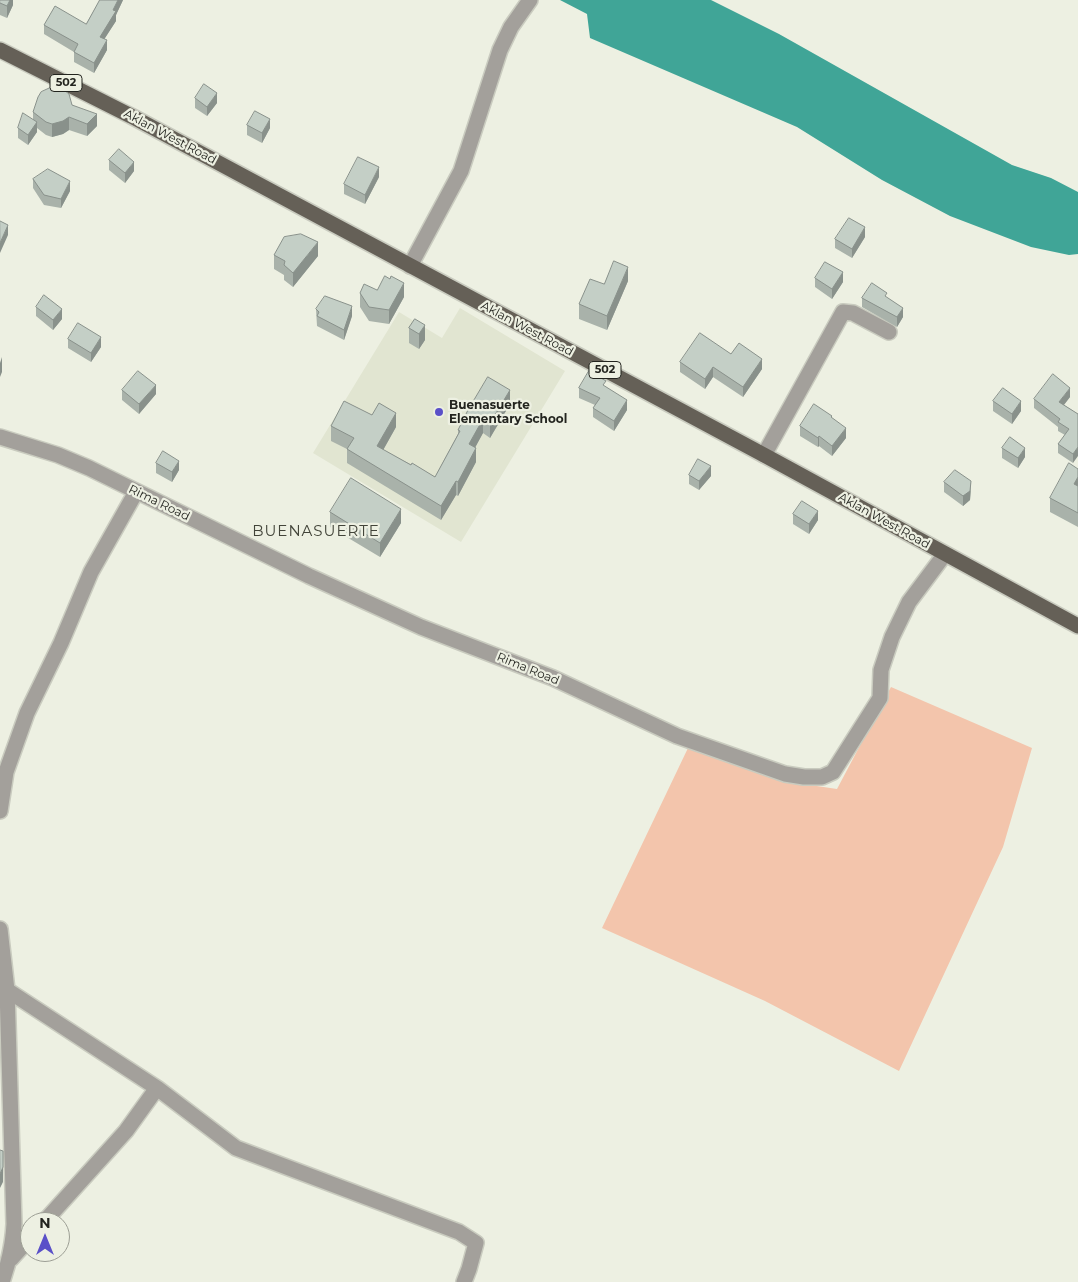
<!DOCTYPE html>
<html>
<head>
<meta charset="utf-8">
<style>
  body { margin:0 }
  #map { position:relative; width:1078px; height:1282px; overflow:hidden; background:#edf0e2; font-family:Montserrat,sans-serif }
  canvas { display:block }
  .north { position:absolute; left:20px; top:1212px; width:50px; height:50px; box-sizing:border-box; background:#edf0e2; border:1px solid #9c9e94; border-radius:50%; rotate:0deg; font-size:14px; font-weight:700; line-height:20px; text-align:center; color:#23241f }
  .north::after { content:''; display:block; margin:auto; width:18px; height:22px; background:#5a50c8; clip-path:polygon(50% 0,100% 100%,50% 72%,0 100%) }
</style>
</head>
<body>
<div id="map">
<canvas width="1078" height="1282"></canvas>
<div class="north">N</div>
</div>
<script>
const c = document.querySelector('canvas').getContext('2d');
c.lineJoin = 'round';
function paint(path, color) { c.fillStyle = color; c.fill(path, 'evenodd'); }
function strokePath(path, color, width, dash) { c.strokeStyle = color; c.lineWidth = width; c.lineCap = dash ? 'butt' : 'round'; c.setLineDash(dash || []); c.stroke(path); }
function label(font, color, halo, rows, align = 'center') {
  c.font = font + ' Montserrat,sans-serif'; c.lineWidth = 4.5; c.setLineDash([]); c.textBaseline = 'middle'; c.strokeStyle = halo; c.fillStyle = color; for (const [text, x, y, turn = 0] of rows) {
    c.save(); c.translate(x, y); c.rotate((+turn || 0) * Math.PI / 180); c.textAlign = isNaN(turn) ? turn : align; if (halo) c.strokeText(text, 0, 0); c.fillText(text, 0, 0); c.restore();
  }
}
paint(new Path2D(`
  M460,308L565,371L461,542L313,453L399,312L442,338Z`), '#e1e5d1');
paint(new Path2D(`
  M891,687L1032,748L1003,847L899,1071L765,1001L602,928L688,748L783,781L837,789Z`), '#f3c5ac');
paint(new Path2D(`
  M560,0H711L779,34L1012,165L1051,178L1078,192V254L1069,255L1031,247L950,216L882,180L797,127L590,38L587,14Z`), '#40a597');
const minor = new Path2D(`
  M410,266L461,171L500,50L511,27L530,0
  M0,437L58,455L89,468L309,576L421,627L553,678L677,736L785,774L804,777H822L833,772L880,698L881,670L892,637L909,602L945,554
  M764,455L843,312L853,313L889,332
  M0,811L6,772L27,713L61,643L91,572L136,492
  M0,929L7,990L14,1224C13,1245 9,1262 2,1282
  M7,990L157,1088L236,1148L459,1232L476,1243L469,1269L464,1282
  M44,1222L126,1131L157,1088
  M11,1259L30,1238`);
const major = new Path2D(`
  M0,50L131,116L764,455L1078,626`);
strokePath(minor, '#c9cbbf', 18);
strokePath(major, '#c9cbbf', 18);
strokePath(minor, '#a3a09b', 15);
strokePath(major, '#656057', 15);
paint(new Path2D(`
  M0,0H13V5L7,18L0,15Z
  M100,0H123L116,15V21L104,39L107,50L94,73L74,62V52L44,34V25L86,24Z
  M195,98L217,103L207,116L195,108Z
  M72,105L97,126L87,136L69,130L63,134L52,137L46,135L37,128V132L28,145L18,138V128L33,119V112Z
  M247,125L270,128L262,143L247,135Z
  M109,160L134,171L125,183L109,170Z
  M379,177L365,204L344,194V184Z
  M33,179L70,191L61,208L44,205L33,188Z
  M865,237L852,258L835,248V239Z
  M274,255L318,256L293,287L284,280V275L274,269Z
  M815,278L843,282L832,299L815,287Z
  M390,279L404,297L389,324L369,321L360,307V293L377,290Z
  M628,281L607,330L579,319V304L604,284Z
  M862,298H887L903,317L897,327L862,307Z
  M36,307L62,319L53,330L36,316Z
  M316,309L352,316L344,340L317,326Z
  M415,319L425,340L419,349L409,343V328Z
  M68,339L101,347L91,362L68,348Z
  M731,354L762,369L743,397L713,377L705,389L680,372V362Z
  M606,387L627,410L614,431L593,417V408L595,405L579,398V388Z
  M122,390L156,394L139,414L122,400Z
  M1070,397L1064,405L1078,414L1073,463L1058,453V444L1065,435L1058,431V427L1034,408V399Z
  M993,401L1021,411L1012,424L993,411Z
  M510,404L490,438L483,433L475,447L476,462L458,496L456,495L441,520L347,463V449L331,441V426L396,427L383,450L435,477L458,434V430Z
  M832,418L846,438L832,456L819,446L818,447L800,436V426Z
  M1002,448L1025,457L1018,468L1002,458Z
  M156,463L179,470L172,482L156,473Z
  M1078,469V527L1050,512V498Z
  M689,475L711,476L699,490L689,484Z
  M944,482L971,491L970,500L963,506L944,492Z
  M330,512L401,523L380,557L330,527Z
  M793,514L818,520L809,534L793,524Z`), '#a9b2aa');
paint(new Path2D(`
  M10,0H13V5L7,18V6Z
  M118,0H123L116,15V21L100,46V37Z
  M107,40V50L94,73V63Z
  M217,93V103L207,116V107Z
  M97,114V126L87,136V124Z
  M69,117V130L63,134L52,137V124Z
  M270,119V128L262,143V133Z
  M37,122V132L28,145V135Z
  M134,162V171L125,183V173Z
  M379,167V177L365,204V195Z
  M70,181V191L61,208V199Z
  M8,225V235L0,253V243Z
  M865,227V237L852,258V249Z
  M318,242V256L293,287V273Z
  M628,267V281L607,330V316Z
  M843,272V282L832,299V289Z
  M404,283V297L389,324V310Z
  M352,306V316L344,340V330Z
  M903,308V317L897,327V317Z
  M62,309V319L53,330V320Z
  M425,325V340L419,349V334Z
  M101,337V347L91,362V353Z
  M2,357V372L0,377V363Z
  M762,359V369L743,397V387Z
  M713,367V377L705,389V379Z
  M156,385V394L139,414V404Z
  M1070,388V397L1059,411V402Z
  M510,390V404L490,438V423Z
  M627,400V410L614,431V421Z
  M1021,401V411L1012,424V414Z
  M396,413V427L377,461V446Z
  M483,419V433L469,459V444Z
  M846,428V438L832,456V446Z
  M819,436V446L818,447V438Z
  M1078,447V456L1073,463V454Z
  M476,448V462L458,496V482Z
  M1025,448V457L1018,468V458Z
  M179,461V470L172,482V472Z
  M711,466V476L699,490V481Z
  M1078,477V492L1074,484Z
  M456,481V495L441,520V506Z
  M971,481L970,500L963,506V496Z
  M401,509V523L380,557V543Z
  M818,511V520L809,534V524Z
  M3,1167V1182L0,1188V1174Z`), '#89918b');
const building = new Path2D(`
  M0,0H10L7,6L0,3Z
  M100,0H118L113,10L116,11L100,37L107,40L94,63L74,52L78,44L44,25L55,6L86,24Z
  M204,84L217,93L207,107L195,98Z
  M52,87L64,90L69,94L72,105L97,114L87,124L69,117L63,121L52,124L46,122L33,112L38,97L41,92Z
  M255,111L270,119L262,133L247,125Z
  M23,113L37,122L28,135L18,128Z
  M119,149L134,162L125,173L109,160Z
  M358,157L379,167L365,195L344,184Z
  M48,169L70,181L61,199L44,195L33,179Z
  M849,218L865,227L852,249L835,239Z
  M0,221L8,225L0,243Z
  M301,234L318,242L293,273L284,265L285,261L274,255L284,237Z
  M614,261L628,267L607,316L579,304L590,279L604,284Z
  M825,262L843,272L832,289L815,278Z
  M385,276L390,279L391,276L404,283L389,310L369,307L360,293L364,284L377,290Z
  M872,283L887,293L885,296L903,308L897,317L862,298Z
  M44,295L62,309L53,320L36,307Z
  M325,296L352,306L344,330L317,316L319,312L316,309Z
  M415,319L425,325L419,334L409,328Z
  M78,323L101,337L91,353L68,339Z
  M700,333L731,354L739,343L762,359L743,387L713,367L705,379L680,362Z
  M138,371L156,385L139,404L122,390Z
  M589,371L606,381L603,385L627,400L614,421L593,408L600,398L579,388Z
  M1053,374L1070,388L1059,402L1078,414V447L1073,454L1058,444L1069,429L1058,422L1060,419L1034,399Z
  M488,377L510,390L490,423L483,419L469,444L476,448L458,482L456,481L441,506L347,449L354,438L331,426L344,401L372,415L379,403L396,413L377,446L411,465L412,463L435,477L460,431L458,430L468,410Z
  M1003,388L1021,401L1012,414L993,401Z
  M814,404L832,416L831,417L846,428L832,446L819,436L818,438L800,426Z
  M1010,437L1025,448L1018,458L1002,448Z
  M163,451L179,461L172,472L156,463Z
  M698,459L711,466L699,481L689,475Z
  M1069,463L1078,469V477L1074,484L1078,486V513L1050,498Z
  M955,470L971,481L970,491L963,496L944,482Z
  M351,478L401,509L380,543L330,512Z
  M802,501L818,511L809,524L793,514Z
  M0,1150L3,1151V1167L0,1174Z`);
paint(building, '#c4cfc6');
strokePath(building, '#89918b', 1);
for (const [x, y, r, color] of [
  [439,412,5,"#5a50c8"]
]) { const dot = new Path2D(); dot.arc(x, y, r, 0, 2 * Math.PI); c.fillStyle = color; c.fill(dot); strokePath(dot, '#edf0e2', 2); }
for (const [x, y, w] of [
  [66,83,32],
  [605,370,32]
]) { const box = new Path2D(); box.roundRect(x - w / 2, y - 8.5, w, 17, 4); c.fillStyle = '#edf0e2'; c.fill(box); strokePath(box, '#23241f', 1); }
label('bold 11px', '#23241f', null, [
  ["502",66,83],
  ["502",605,370]
]);
label('12px', '#23241f', '#edf0e2', [
  ["Aklan West Road",170,137,28],
  ["Aklan West Road",527,329,28],
  ["Rima Road",159,503,26],
  ["Aklan West Road",884,521,29],
  ["Rima Road",528,669,22]
]);
label('bold 12px', '#23241f', '#edf0e2', [
  ["Buenasuerte",449,405],
  ["Elementary School",449,419]
], 'left');
c.letterSpacing = '1px';
label('15px', '#424439', '#edf0e2', [
  ["BUENASUERTE",316,532]
]);
c.letterSpacing = '0px';
</script>
</body>
</html>
